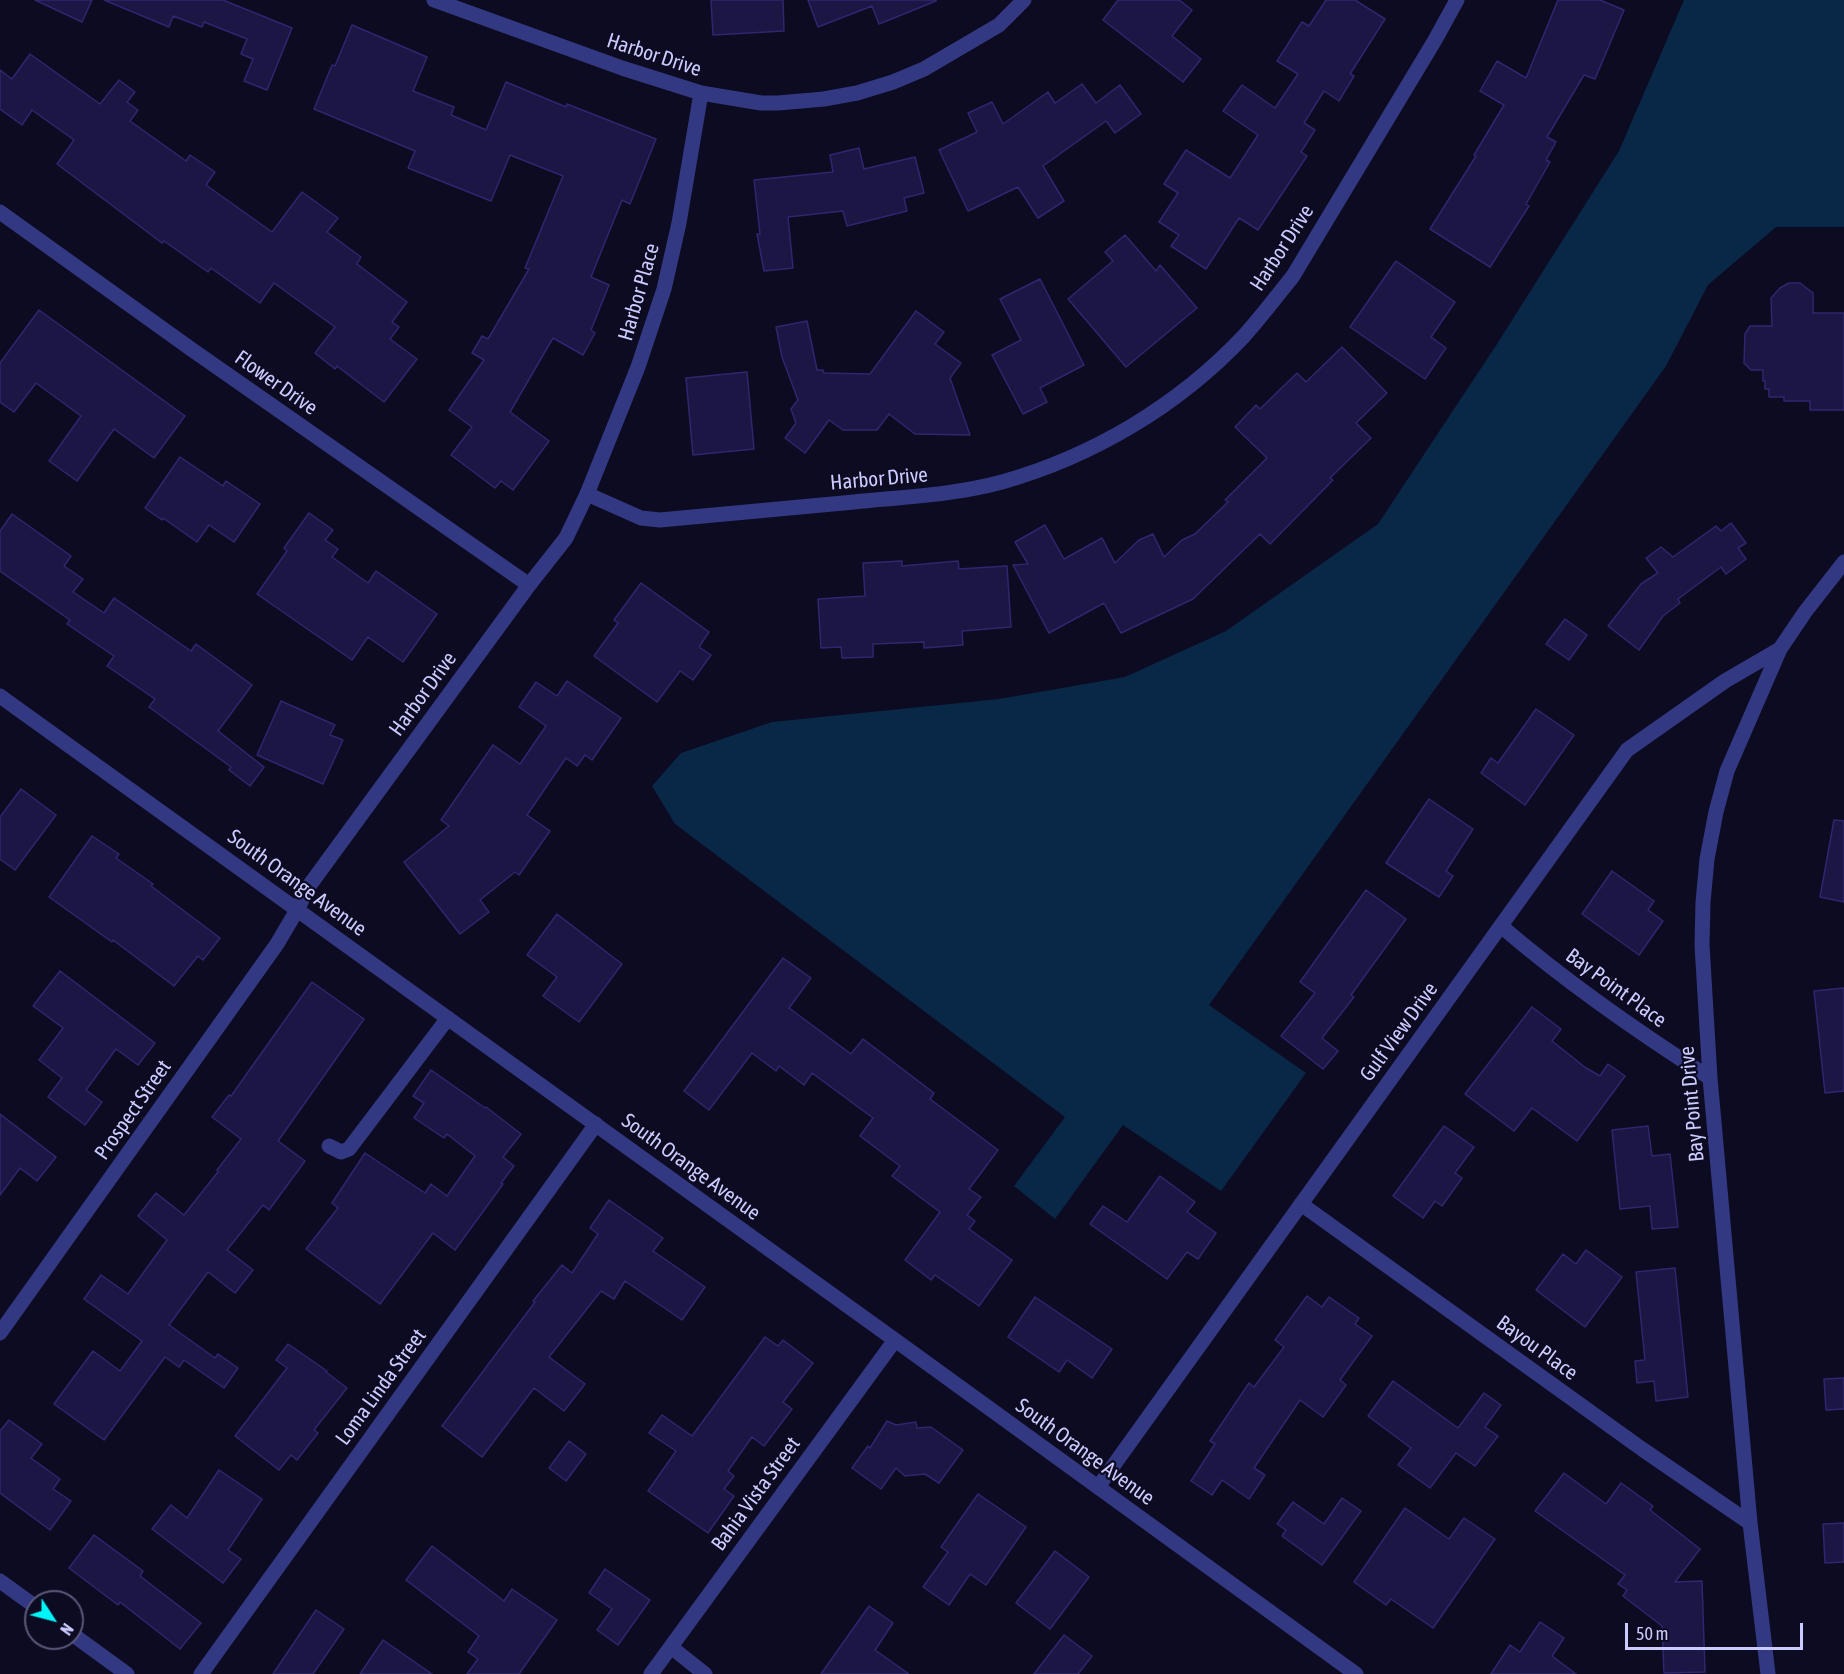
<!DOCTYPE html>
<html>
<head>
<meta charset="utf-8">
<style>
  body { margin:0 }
  #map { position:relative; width:1844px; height:1674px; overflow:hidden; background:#0d0b21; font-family:"Asap Condensed",sans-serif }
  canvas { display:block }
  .north { position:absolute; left:24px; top:1590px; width:60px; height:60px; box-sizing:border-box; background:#0d0b21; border:2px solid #59587a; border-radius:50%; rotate:126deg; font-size:16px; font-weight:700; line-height:24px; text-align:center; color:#cccbff }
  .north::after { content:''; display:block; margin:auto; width:21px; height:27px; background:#00f6f6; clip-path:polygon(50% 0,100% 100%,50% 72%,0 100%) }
  .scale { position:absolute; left:1625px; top:1623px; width:178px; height:27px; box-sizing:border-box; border:3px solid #cccbff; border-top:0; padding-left:8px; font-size:18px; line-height:21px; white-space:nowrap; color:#cccbff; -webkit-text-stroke:4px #0d0b21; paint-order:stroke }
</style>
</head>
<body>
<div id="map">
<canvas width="1844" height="1674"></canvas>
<div class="north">N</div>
<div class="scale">50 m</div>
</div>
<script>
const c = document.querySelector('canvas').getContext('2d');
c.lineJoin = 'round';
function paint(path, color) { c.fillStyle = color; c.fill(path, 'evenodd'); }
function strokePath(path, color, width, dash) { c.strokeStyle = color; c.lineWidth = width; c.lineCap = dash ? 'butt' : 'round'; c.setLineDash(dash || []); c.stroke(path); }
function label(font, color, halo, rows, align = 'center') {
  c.font = font + ' "Asap Condensed",sans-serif'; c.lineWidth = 4.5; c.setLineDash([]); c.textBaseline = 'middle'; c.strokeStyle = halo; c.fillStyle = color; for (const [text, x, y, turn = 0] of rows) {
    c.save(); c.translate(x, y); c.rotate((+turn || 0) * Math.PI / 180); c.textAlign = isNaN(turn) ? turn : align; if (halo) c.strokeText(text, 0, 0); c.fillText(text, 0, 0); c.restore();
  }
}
paint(new Path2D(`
  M1684,0H1844V227H1776L1708,285L1666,366L1209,1005L1306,1073L1221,1191L1123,1125L1055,1219L1014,1186L1065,1117L675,824L652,786L681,753L772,722L999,699L1125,677L1226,631L1378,524L1497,344L1619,151Z`), '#092747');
const building = new Path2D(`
  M35,0H92L82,22Z
  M104,0H223L292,28L267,90L244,81L253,59L241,54L247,39L204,22L202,27L173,16L169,27Z
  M711,0H783L784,31L713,35Z
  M808,0H936V1L879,24L872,6L818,27Z
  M1118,0H1179L1192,10L1172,36L1201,59L1183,82L1103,20Z
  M1326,0H1355L1385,19L1350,74L1354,76L1339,101L1324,91L1304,123L1315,130L1301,152L1307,156L1258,230L1239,218L1206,269L1171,246L1179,235L1159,222L1178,193L1164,184L1186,150L1230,178L1258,135L1223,111L1242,85L1275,108L1298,74L1277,61L1302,22L1309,26Z
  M1558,0H1600L1624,10L1595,79L1584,75L1547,137L1556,142L1546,160L1550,162L1526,204L1529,206L1490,267L1430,229L1476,156L1474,155L1504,105L1480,91L1497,61L1526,78Z
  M352,25L427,57L413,91L454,107L451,115L486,130L506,82L566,107L567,104L656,139L630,204L622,200L591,277L609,285L591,330L595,333L583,355L553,338L510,412L549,441L513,490L501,481L495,488L451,455L472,427L449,410L484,360L472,353L482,336L488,339L529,269L525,268L563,176L510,155L491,201L408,168L415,151L314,109L332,65L335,66Z
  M30,54L100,104L119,80L135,92L127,102L138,110L130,121L186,161L190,155L215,172L206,185L272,232L302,192L338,218L327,232L361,257L357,264L407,302L392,322L399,327L390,339L417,359L384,402L337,366L335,369L315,353L335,327L274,283L260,303L211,268L208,272L164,241L162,243L57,164L74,140L32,110L22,125L0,109V70L12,79Z
  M1082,84L1096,103L1120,85L1141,114L1115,133L1106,121L1043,166L1064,201L1038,218L1018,187L968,211L939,150L977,132L968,113L992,102L1003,124L1048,92L1055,103Z
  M859,148L864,169L915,157L924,193L904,198L907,211L847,226L843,211L788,217L793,268L764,271L757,234H760L754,180L833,172L830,155Z
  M1125,235L1156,271L1160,265L1197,308L1126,367L1068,299L1113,261L1105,252Z
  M1396,261L1455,302L1431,337L1446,348L1425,379L1350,327Z
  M1040,279L1084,365L1040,388L1047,402L1023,414L992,355L1021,340L1000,299Z
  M1789,283H1800L1813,293V313H1844V410H1810V401H1784V397H1769V389H1765V381H1763V370H1751L1744,363L1745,334L1750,326H1772L1771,298L1780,288Z
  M39,310L185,416L154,458L114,429L77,481L49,461L81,416L36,383L14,412L0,402V363Z
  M916,311L944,332L935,344L961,363L950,378L970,435L915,434L889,414L877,430H843L829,420L805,453L785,438L796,423L791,409L798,400L782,357L776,327L807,321L817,370H823L824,373L870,374Z
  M1342,347L1387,393L1356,423L1371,438L1330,478L1333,480L1270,544L1260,534L1193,599L1121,633L1104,603L1049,633L1013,565L1028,564L1015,542L1045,525L1064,559L1102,538L1115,563L1139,540L1153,534L1164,557L1182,540L1195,534L1228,502L1225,500L1267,458L1235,427L1256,405L1260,409L1297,373L1306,382Z
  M747,372L754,449L693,455L686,378Z
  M180,457L223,486L226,481L260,504L234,542L209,525L197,542L163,518L162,520L145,508Z
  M309,513L333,530L325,540L338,549L332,557L368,583L376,571L437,614L403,662L368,637L352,660L257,594L287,551L284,548Z
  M12,514L71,556L64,566L83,579L73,592L104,613L114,598L191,651L196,644L252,685L218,731L264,767L250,786L229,770L231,767L149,707L155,699L107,666L114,656L67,624L70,620L0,571V531Z
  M1731,523L1746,543L1738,548L1746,559L1726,574L1721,567L1678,599L1680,603L1663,616L1639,650L1608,626L1641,584L1658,573L1646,558L1661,547L1673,557L1716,526L1721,531Z
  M902,561V566L958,561L959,569L1007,566L1011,627L962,631L963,645L924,648V642L873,644V657L842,658L841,647L821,648L818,599L865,596L863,563Z
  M641,583L709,632L699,647L711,655L693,680L680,671L657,702L594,656L618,623L614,620Z
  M1565,619L1587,635L1569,660L1546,644Z
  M567,681L621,718L592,760L585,755L577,766L566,758L527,815L550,831L519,875L515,872L480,900L489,912L460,934L404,862L449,826L441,820L493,745L520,764L546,726L519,707L536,682L557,696Z
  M281,701L335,725L330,735L343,740L323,784L257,755Z
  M1536,709L1574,735L1525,805L1481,773L1491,758L1498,763Z
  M21,789L56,815L15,870L0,859V817Z
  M1429,799L1473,829L1446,871L1453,876L1439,897L1386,863Z
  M1834,820L1844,821V902L1820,897Z
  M92,836L119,854L116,858L153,884L151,886L220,938L203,960L198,956L174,986L113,940L112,942L49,897Z
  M1612,871L1654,901L1648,910L1663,921L1639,955L1582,914Z
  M1366,890L1406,919L1351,995L1354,997L1322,1038L1338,1051L1323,1069L1281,1036L1315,993L1300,982Z
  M557,914L622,964L579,1022L543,996L557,977L527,955Z
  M783,958L811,978L789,1008L851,1054L863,1039L934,1093L930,1099L998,1150L969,1189L981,1197L967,1215L975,1221L969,1229L1012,1260L979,1306L935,1275L931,1280L905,1260L940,1212L892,1176L900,1166L860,1136L873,1118L812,1073L804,1085L779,1066L776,1071L752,1053L709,1110L684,1091Z
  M60,971L155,1043L138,1065L116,1049L86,1090L102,1102L85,1125L48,1097L62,1078L39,1060L63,1028L33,1006Z
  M312,982L364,1019L278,1141L305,1161L269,1210L263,1205L227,1250L253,1270L235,1293L208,1272L169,1325L215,1358L218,1354L238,1368L224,1388L184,1360L179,1367L165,1357L104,1440L54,1404L93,1351L120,1371L142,1341L84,1299L101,1275L128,1294L167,1240L138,1216L156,1193L184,1215L218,1172L217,1170L241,1139L212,1117L229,1095L231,1096Z
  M1844,988V1091L1825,1093L1814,991Z
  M1532,1007L1561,1029L1552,1041L1586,1068L1600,1076L1608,1064L1625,1076L1577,1141L1532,1108L1514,1131L1465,1094Z
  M431,1070L485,1108L486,1107L521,1134L503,1157L514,1166L501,1183L503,1184L490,1202L455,1250L433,1233L380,1304L306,1249L338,1208L332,1203L365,1153L425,1193L431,1184L447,1196L475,1156L447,1134L444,1138L414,1118L424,1103L413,1096Z
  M0,1114L56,1157L37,1181L20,1168L0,1195Z
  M1444,1126L1474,1147L1455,1173L1462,1178L1442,1206L1435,1201L1423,1218L1393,1196Z
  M1648,1126L1652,1156L1670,1154L1678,1227L1652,1229L1650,1206L1620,1209L1612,1130Z
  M1160,1176L1195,1202L1187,1212L1216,1233L1198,1259L1187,1252L1167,1279L1090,1224L1103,1206L1127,1222Z
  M609,1200L663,1238L653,1251L705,1287L682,1320L625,1281L614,1299L601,1291L549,1357L585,1384L564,1411L534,1388L482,1457L442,1426L535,1302L533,1301L562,1265L572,1273L598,1234L590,1228Z
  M1586,1250L1622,1277L1585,1327L1536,1290L1563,1254L1576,1264Z
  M1675,1268L1688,1397L1656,1401L1654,1381L1637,1383L1635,1361L1645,1360L1636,1272Z
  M1307,1296L1322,1307L1329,1297L1359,1318L1355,1324L1372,1336L1340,1380L1346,1385L1323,1417L1300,1400L1254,1468L1265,1475L1249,1499L1222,1480L1212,1495L1191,1481L1215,1444L1210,1441L1249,1383L1254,1387L1284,1347L1275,1340Z
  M1035,1297L1112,1349L1092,1378L1067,1360L1059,1372L1008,1337Z
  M765,1337L778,1346L783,1340L813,1363L783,1402L792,1409L764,1446L752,1437L728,1471L734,1476L724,1489L734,1496L708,1533L648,1491L676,1451L649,1433L662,1415L692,1436Z
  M288,1344L327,1371L326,1372L347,1388L314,1430L318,1433L297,1460L291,1455L279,1470L235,1436L287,1368L276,1360Z
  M1844,1378V1409L1826,1410L1824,1379Z
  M1393,1381L1458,1428L1484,1393L1501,1405L1485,1427L1498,1436L1475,1466L1456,1453L1430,1488L1398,1465L1411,1448L1368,1416Z
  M9,1420L42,1444L31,1458L60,1479L53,1489L71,1501L50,1530L0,1493V1431Z
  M887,1421L896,1425L916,1422L917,1428L931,1427L963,1450L939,1483L925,1474L905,1476L896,1468L881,1489L852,1468L868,1446L870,1448Z
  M569,1441L586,1454L566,1481L549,1468Z
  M219,1470L262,1499L228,1550L241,1559L223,1583L152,1529L171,1505L187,1518Z
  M1564,1473L1606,1504L1621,1483L1653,1506L1650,1510L1700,1549L1675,1582L1702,1581L1705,1672L1664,1673L1662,1626L1623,1596L1627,1590L1618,1584L1625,1575L1535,1511Z
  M978,1494L1026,1527L986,1585L970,1574L949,1605L923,1587L948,1552L941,1547Z
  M1342,1498L1361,1511L1322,1565L1282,1536L1286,1530L1277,1524L1293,1502L1324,1524Z
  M1405,1508L1449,1539L1464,1518L1495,1539L1433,1628L1391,1599L1386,1605L1354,1582Z
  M1844,1523V1562L1825,1563L1823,1524Z
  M94,1535L143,1571L140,1576L201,1623L180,1649L120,1602L118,1605L69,1568Z
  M432,1546L504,1601L512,1589L557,1620L519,1674H467L478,1659L468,1652L479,1636L406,1580Z
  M1055,1551L1089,1577L1050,1629L1016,1603Z
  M605,1569L650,1600L618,1645L597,1630L612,1609L589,1593Z
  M869,1606L893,1623L875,1650L909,1674H821Z
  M316,1610L344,1629L313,1674H273Z
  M1540,1622L1564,1638L1552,1656L1576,1674H1491L1510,1645L1520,1652Z
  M1064,1635L1092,1656L1078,1674H1034Z
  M383,1640L432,1674H360Z`);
paint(building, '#1b1643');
strokePath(building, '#2e2770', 1.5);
strokePath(new Path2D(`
  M434,0L622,68L701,93L761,103H778L824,99L857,93L893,82L924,69L999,25L1024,0
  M0,212L191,349L529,585
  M587,494L641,518L660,520C724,514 789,508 854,502C904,497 954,495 1002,482C1094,456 1179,405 1244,336C1261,317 1277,296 1293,276L1435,40L1457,0
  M0,696L895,1340L1356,1674
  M1501,926C1566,982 1638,1032 1710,1078
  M329,1146L341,1152L349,1149L448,1018
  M1301,1204L1642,1449L1750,1523
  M0,1333L277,944L297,910L309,886L529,585L566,538L587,494L638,367L664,289L679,223L701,93
  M1098,1487L1627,750L1725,681L1780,649
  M0,1581L36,1607
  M72,1634L127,1674
  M671,1647L705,1674
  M201,1674L596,1124
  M651,1674L895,1340
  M1768,1674L1750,1523L1710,1078L1702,945L1703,902L1707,859L1716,812L1727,771L1780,649L1805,612L1844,562`), '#333883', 15);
label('21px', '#cccbff', '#0d0b21', [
  ["Harbor Drive",654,55,18],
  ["Harbor Drive",1282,248,-57],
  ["Harbor Place",639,292,-74],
  ["Flower Drive",276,383,35],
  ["Harbor Drive",879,479,-5],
  ["Harbor Drive",423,694,-54],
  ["South Orange Avenue",297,883,36],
  ["Bay Point Place",1616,988,36],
  ["Gulf View Drive",1399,1032,-54],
  ["Bay Point Drive",1692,1104,-95],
  ["Prospect Street",133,1110,-55],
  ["South Orange Avenue",691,1167,36],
  ["Bayou Place",1537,1348,36],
  ["Loma Linda Street",381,1387,-54],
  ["South Orange Avenue",1085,1452,36],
  ["Bahia Vista Street",756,1494,-54]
]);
</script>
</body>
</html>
